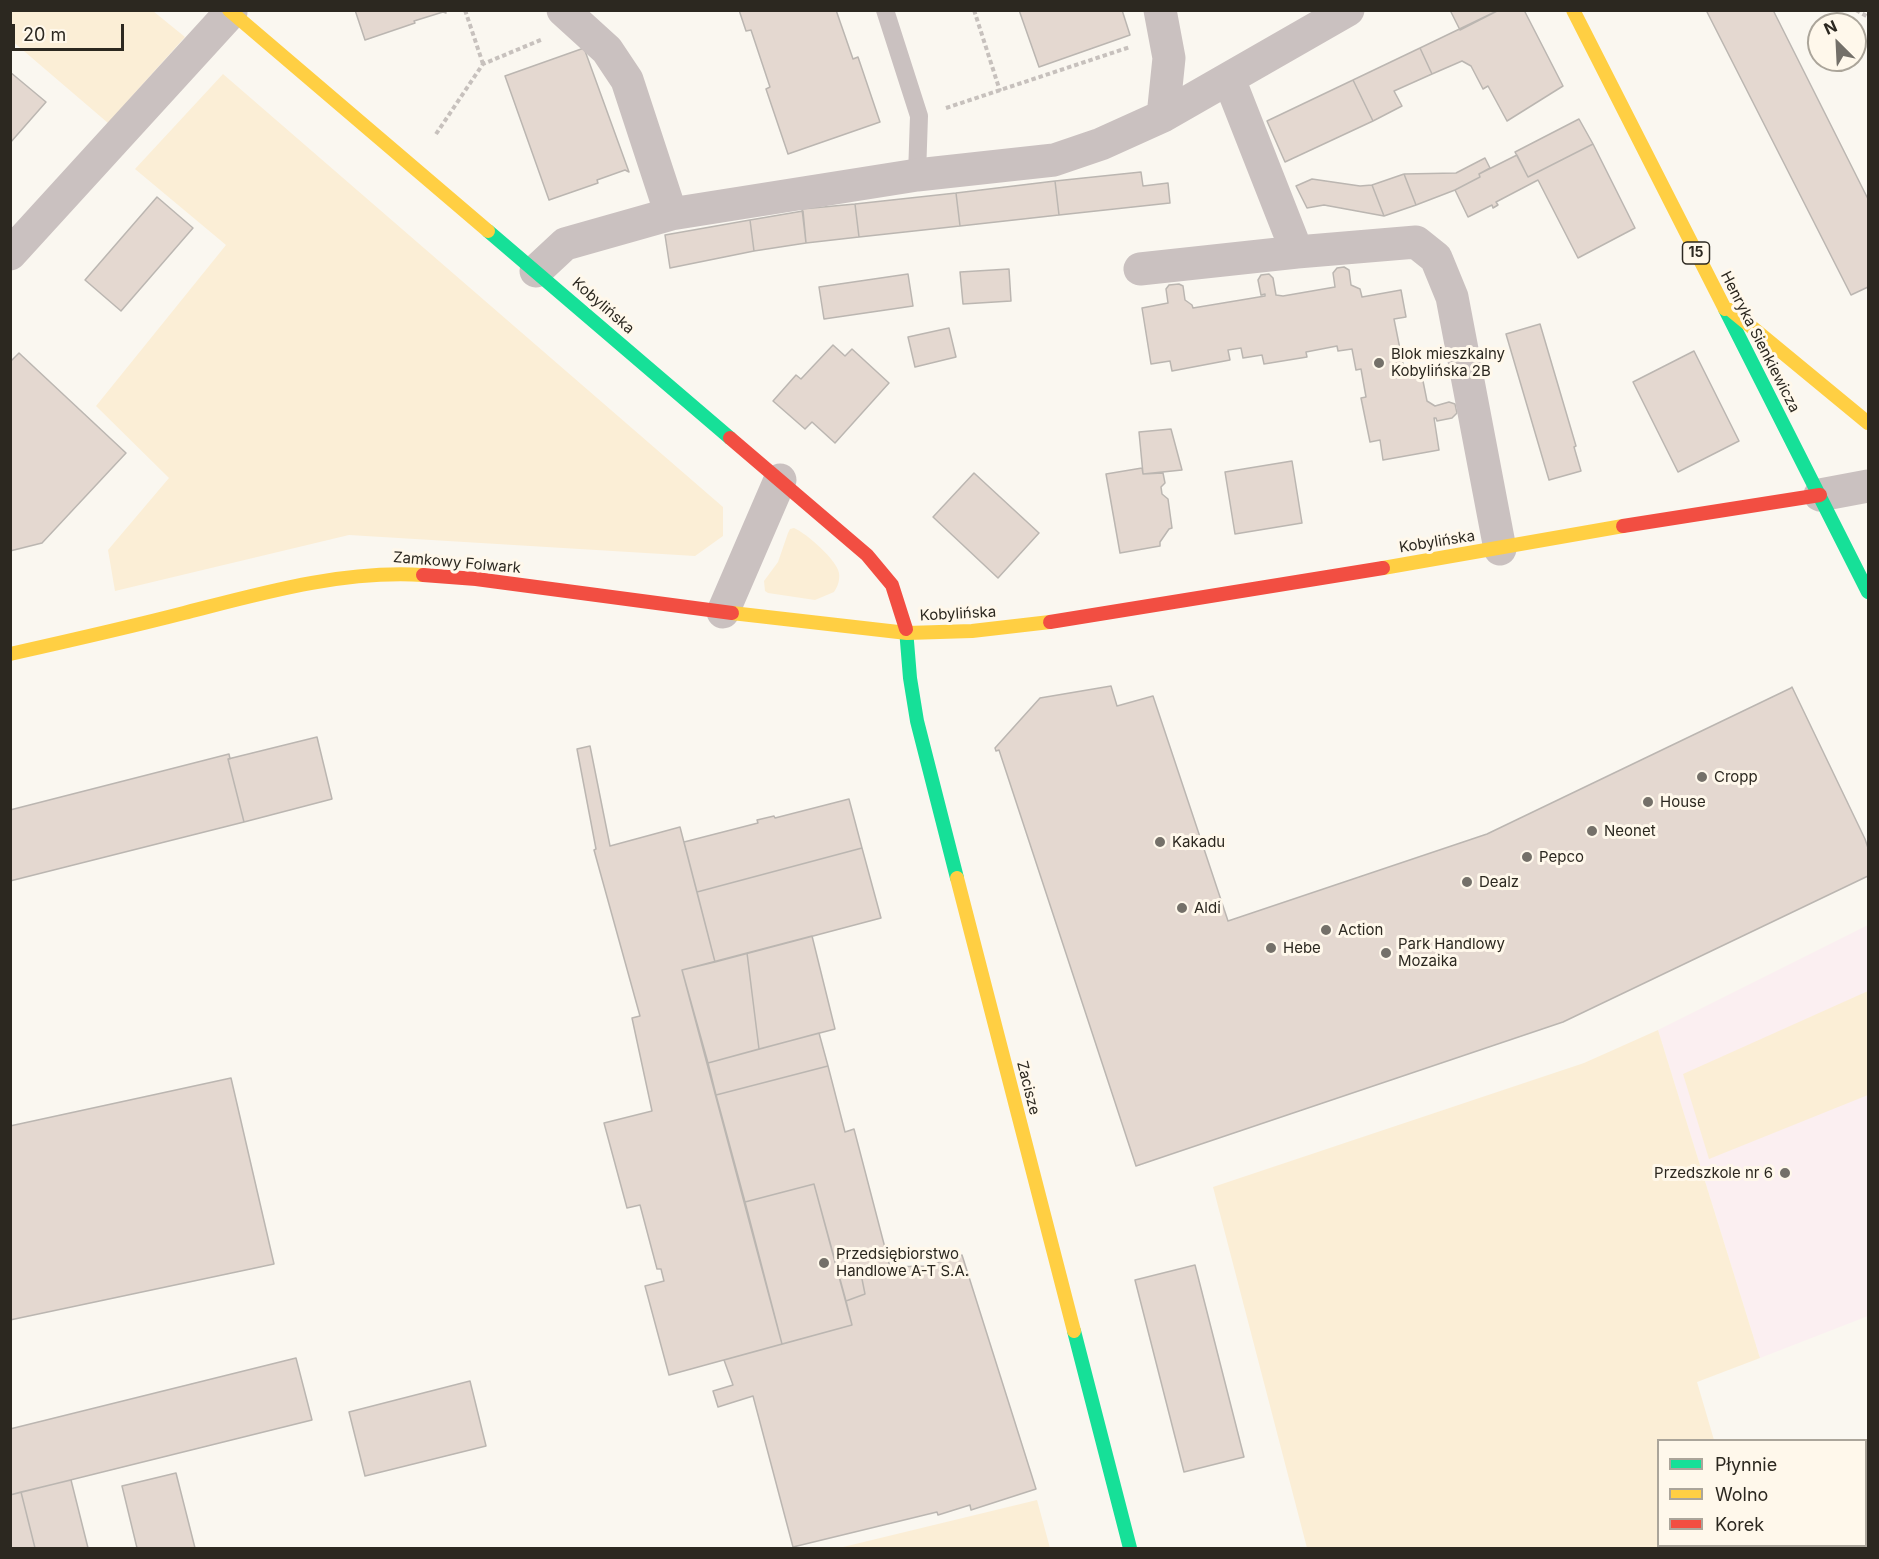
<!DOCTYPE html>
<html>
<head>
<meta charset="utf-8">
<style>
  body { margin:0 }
  #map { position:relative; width:1879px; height:1559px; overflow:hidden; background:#faf7f0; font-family:Inter,sans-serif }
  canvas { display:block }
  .frame { position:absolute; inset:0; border:12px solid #2c2820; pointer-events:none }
  .legend { position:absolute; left:1657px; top:1439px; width:210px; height:108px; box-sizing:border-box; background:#fff8eb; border:2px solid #aba59a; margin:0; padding:8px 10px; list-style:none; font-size:18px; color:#2c2820 }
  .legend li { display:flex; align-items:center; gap:12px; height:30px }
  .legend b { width:30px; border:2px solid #aba59a }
  .north { position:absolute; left:1807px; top:12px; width:60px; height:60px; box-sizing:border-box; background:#fff8eb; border:2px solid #aba59a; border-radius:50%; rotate:336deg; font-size:16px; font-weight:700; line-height:24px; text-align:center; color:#2c2820 }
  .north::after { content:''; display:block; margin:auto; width:21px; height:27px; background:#747069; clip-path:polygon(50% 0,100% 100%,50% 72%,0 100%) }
  .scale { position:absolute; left:12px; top:24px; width:112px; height:27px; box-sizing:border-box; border:3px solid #2c2820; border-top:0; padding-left:8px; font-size:18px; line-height:21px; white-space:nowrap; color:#2c2820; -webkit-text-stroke:4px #fff8eb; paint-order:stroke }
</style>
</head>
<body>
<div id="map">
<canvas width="1879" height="1559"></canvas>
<div class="frame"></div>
<ul class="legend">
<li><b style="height:8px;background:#16e098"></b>Płynnie</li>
<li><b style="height:8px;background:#ffcf43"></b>Wolno</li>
<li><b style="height:8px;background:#f24e42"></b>Korek</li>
</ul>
<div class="north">N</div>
<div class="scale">20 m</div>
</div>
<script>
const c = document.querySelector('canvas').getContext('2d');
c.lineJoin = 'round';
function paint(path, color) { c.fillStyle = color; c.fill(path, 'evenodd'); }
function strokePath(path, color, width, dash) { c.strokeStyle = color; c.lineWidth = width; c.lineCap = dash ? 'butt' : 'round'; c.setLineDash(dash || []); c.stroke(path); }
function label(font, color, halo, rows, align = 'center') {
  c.font = font + ' Inter,sans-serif'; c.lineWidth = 6; c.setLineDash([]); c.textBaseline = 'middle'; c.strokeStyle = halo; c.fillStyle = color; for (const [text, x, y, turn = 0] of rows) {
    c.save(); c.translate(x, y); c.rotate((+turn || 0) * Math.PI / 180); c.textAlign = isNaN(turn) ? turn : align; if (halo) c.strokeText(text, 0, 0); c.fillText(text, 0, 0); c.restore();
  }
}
paint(new Path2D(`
  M1868,925V1316L1760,1358L1658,1030Z`), '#fbeff1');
paint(new Path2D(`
  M11,10L153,11L185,37L108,123L11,40Z
  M223,74L723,507V536L695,556L349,535L115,591L108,550L169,478L96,406L226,245L135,169Z
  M794,528C806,533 837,560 839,573C840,580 838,586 834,592L815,600L768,593L765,591L764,581L778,562L788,533L790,529Z
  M1868,991V1095L1709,1159L1683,1074Z
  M1658,1030L1760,1358L1697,1382L1714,1440H1658V1546H1744L1745,1548H1307L1213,1187L1584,1063Z
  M1037,1500L1050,1548H839Z`), '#fbeed6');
const building = new Path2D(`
  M355,10H445L446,13L443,12L414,21L415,23L365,40Z
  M739,10H836L853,59L858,57L880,122L788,154L766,89L770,87L751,30L746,31Z
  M1019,10H1122L1130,35L1039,67Z
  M1450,10H1499L1460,30Z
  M1499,10H1524L1563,86L1507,121L1488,86L1483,89L1471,66L1462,61L1432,74L1420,48Z
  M1706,10H1773L1868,199V287L1851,295Z
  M584,48L629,172L625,170L597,180L598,183L549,200L505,76Z
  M1420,48L1432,74L1394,91L1402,106L1373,121L1353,80Z
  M10,72L46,102L10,143Z
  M1353,80L1373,121L1285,162L1267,121Z
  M1579,119L1593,144L1528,177L1515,152Z
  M1593,144L1635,228L1578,258L1538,180L1496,202L1498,205L1493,208L1492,205L1468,217L1455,190L1480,177L1479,174L1517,155L1528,177Z
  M1485,158L1490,168L1479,174L1480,177L1455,190L1416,205L1404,174L1456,173Z
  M1141,172L1143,186L1168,183L1170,203L1059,215L1055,181Z
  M1404,174L1416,205L1384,216L1372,185Z
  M1312,179L1360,186L1372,185L1384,216L1324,205L1307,208L1296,186Z
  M1055,181L1059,215L960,226L956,193Z
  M956,193L960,226L859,237L855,204Z
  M157,197L193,228L121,311L85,280Z
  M855,204L859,237L806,243L802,209Z
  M803,211L806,243L754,251L750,220Z
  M750,220L754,251L670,268L665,235Z
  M1344,267L1349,270L1351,285L1360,289L1362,297L1401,290L1406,317L1394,319L1405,374L1421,371L1427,401L1435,406L1449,402L1455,404L1457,413L1452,418L1437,421L1436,418H1434L1439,450L1383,460L1380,440L1370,442L1361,398L1366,397L1361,369L1356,370L1352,349L1338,351L1337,346L1306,352L1307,357L1264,364L1262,355L1243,358L1241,348L1228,350L1230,360L1172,371L1170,361L1151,364L1142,308L1168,303L1166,289L1169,285L1179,284L1183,286L1185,300L1192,305L1193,308L1265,296V294L1261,295L1258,280L1261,275L1269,274L1273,278L1276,295L1283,296L1335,287L1333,273L1337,268Z
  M1009,269L1011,301L963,304L960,272Z
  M908,274L913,306L824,319L819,287Z
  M1540,324L1576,446L1574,447L1581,471L1549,480L1506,334Z
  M949,328L956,357L915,367L908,337Z
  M833,345L845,356L852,349L889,383L835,443L812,422L805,429L773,401L796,375L801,379Z
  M1694,351L1739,441L1678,472L1633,382Z
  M19,353L126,453L42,543L10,551V362Z
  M1171,429L1182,470L1143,474L1139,432Z
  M1292,461L1302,523L1235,534L1225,472Z
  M1142,468L1143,474L1163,473L1165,483L1161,487L1162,494L1168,499L1172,528L1169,529L1160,542V546L1120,553L1106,474Z
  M974,473L1039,533L998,578L933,517Z
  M1111,686L1117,706L1153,696L1228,921L1487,834L1791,688L1792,687L1865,839L1868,848V876L1563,1022L1136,1166L999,750L996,751L995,748L1040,698Z
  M317,737L332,799L244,822L228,759Z
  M590,746L610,846L680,827L715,962L682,970L782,1344L669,1375L645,1286L664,1281L661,1269H657L640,1205L627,1208L604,1123L652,1111L632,1018L640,1016L594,850L596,849L577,749Z
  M229,754L230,759H228L244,822L10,881V810Z
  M849,799L862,848L697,892L684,842L758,823L757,820L774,816L775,818Z
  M862,848L881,918L715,962L697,892Z
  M812,936L835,1029L759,1049L747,953Z
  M747,953L759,1049L708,1063L682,970Z
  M819,1033L828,1066L716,1095L708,1063Z
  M828,1066L845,1132L854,1129L890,1267L861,1274L865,1294L846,1301L814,1184L745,1202L716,1095Z
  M231,1078L274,1264L10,1320V1126Z
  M814,1184L852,1325L782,1344L745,1202Z
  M962,1255L1036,1489L971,1510L970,1505L938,1515L937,1512L793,1547L753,1396L718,1407L713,1391L733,1385L724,1360L852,1325L846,1301L865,1294L861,1274L890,1267L926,1266Z
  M1195,1265L1244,1457L1184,1472L1135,1280Z
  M296,1358L312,1420L10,1495V1429Z
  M470,1381L486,1446L365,1476L349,1412Z
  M176,1473L195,1548H137L122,1486Z
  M71,1480L88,1548H35L21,1492Z
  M21,1492L35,1548H10V1495Z`);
paint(building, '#e4d8d0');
strokePath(building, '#bbb6b1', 1.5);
strokePath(new Path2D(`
  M465,10L483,64
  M974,10L1000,91
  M1856,10L1868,17
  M946,108L1130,47
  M436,134L483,64L543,39`), '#c7c1bd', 4, [4.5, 3]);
strokePath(new Path2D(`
  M885,10L919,116L917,175`), '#cac1c0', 18);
strokePath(new Path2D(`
  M563,10L607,50L627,80L671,214
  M1160,10L1169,58L1163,116
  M1229,79L1297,252
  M10,254L231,12
  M1140,269L1297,252L1416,242L1436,258L1452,297L1500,549
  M536,271L565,244L671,214L917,175L1054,160L1101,144L1163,116L1348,10
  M1820,495L1868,486
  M723,612L780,480`), '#cac1c0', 33);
strokePath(new Path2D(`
  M488,231L730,438
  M1725,309L1868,592
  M906,629L910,678L917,721L957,878
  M1074,1331L1130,1548`), '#16e098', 14);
strokePath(new Path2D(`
  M229,10L488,231
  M1573,10L1725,309
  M1731,310L1868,423
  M1383,568L1623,526
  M732,613L907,633L972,631L1050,622
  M10,654C68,641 126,628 184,613C262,593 342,570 423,575
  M957,878L1074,1331`), '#ffcf43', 14);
strokePath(new Path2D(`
  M730,438L867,555L892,585L906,629
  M1623,526L1820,495
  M423,575L476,579L732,613
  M1050,622L1383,568`), '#f24e42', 14);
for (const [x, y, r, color] of [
  [1379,363,6,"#747069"],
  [1702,777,6,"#747069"],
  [1648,802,6,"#747069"],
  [1592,831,6,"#747069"],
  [1160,842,6,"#747069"],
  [1527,857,6,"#747069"],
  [1467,882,6,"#747069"],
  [1182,908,6,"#747069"],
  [1326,930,6,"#747069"],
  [1271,948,6,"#747069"],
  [1386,953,6,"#747069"],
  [1785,1173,6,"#747069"],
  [824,1263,6,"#747069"]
]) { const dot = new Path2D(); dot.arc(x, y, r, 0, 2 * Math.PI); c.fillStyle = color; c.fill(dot); strokePath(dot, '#fff8eb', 2); }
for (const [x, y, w] of [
  [1696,253,27]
]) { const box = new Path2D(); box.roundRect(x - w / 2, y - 11, w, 22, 4.5); c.fillStyle = '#fff8eb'; c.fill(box); strokePath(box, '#2c2820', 1.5); }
label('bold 14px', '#2c2820', null, [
  ["15",1696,253]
]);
label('15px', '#2c2820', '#fff8eb', [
  ["Kobylińska",603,306,41],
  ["Henryka Sienkiewicza",1760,342,63],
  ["Kobylińska",1437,542,-9],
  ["Zamkowy Folwark",457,563,5],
  ["Kobylińska",958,614,-3],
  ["Zacisze",1028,1088,76]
]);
label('15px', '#2c2820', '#fff8eb', [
  ["Blok mieszkalny",1391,354],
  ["Kobylińska 2B",1391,371],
  ["Cropp",1714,777],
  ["House",1660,802],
  ["Neonet",1604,831],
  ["Kakadu",1172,842],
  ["Pepco",1539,857],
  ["Dealz",1479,882],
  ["Aldi",1194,908],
  ["Action",1338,930],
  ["Park Handlowy",1398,944],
  ["Mozaika",1398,961],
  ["Hebe",1283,948],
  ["Przedszkole nr 6",1773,1173,"right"],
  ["Przedsiębiorstwo",836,1254],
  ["Handlowe A-T S.A.",836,1271]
], 'left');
</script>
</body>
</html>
